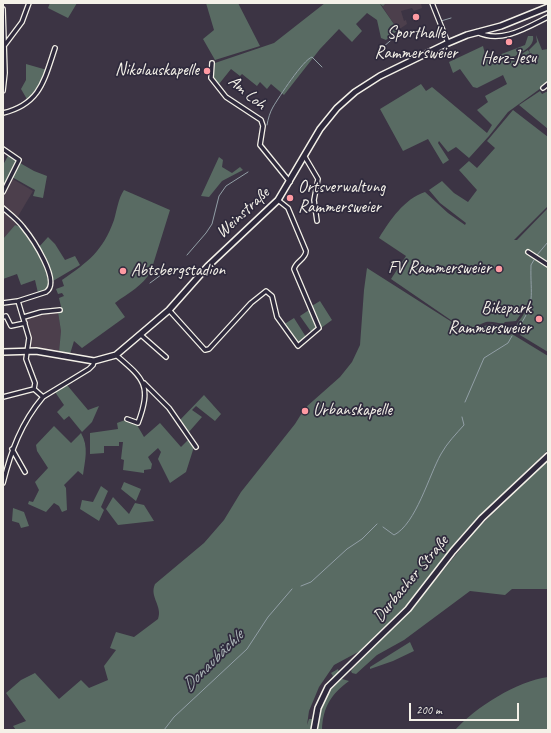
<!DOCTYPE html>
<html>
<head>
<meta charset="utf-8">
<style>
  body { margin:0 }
  #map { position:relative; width:551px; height:733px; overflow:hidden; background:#3c3444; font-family:Caveat,sans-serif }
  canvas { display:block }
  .frame { position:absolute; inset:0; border:4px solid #f4f1e8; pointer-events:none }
  .scale { position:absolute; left:409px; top:703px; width:110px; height:18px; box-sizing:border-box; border:2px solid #f4f1e8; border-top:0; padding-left:5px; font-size:12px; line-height:14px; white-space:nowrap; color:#f4f1e8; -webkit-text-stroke:3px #2f2a3d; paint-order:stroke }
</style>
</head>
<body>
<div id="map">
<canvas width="551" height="733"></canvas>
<div class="frame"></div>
<div class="scale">200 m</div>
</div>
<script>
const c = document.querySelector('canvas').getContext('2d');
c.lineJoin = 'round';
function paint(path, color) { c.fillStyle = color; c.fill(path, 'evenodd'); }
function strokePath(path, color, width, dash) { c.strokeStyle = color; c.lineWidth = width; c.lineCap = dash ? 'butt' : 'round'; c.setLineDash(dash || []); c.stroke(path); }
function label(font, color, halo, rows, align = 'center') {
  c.font = font + ' Caveat,sans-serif'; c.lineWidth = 3.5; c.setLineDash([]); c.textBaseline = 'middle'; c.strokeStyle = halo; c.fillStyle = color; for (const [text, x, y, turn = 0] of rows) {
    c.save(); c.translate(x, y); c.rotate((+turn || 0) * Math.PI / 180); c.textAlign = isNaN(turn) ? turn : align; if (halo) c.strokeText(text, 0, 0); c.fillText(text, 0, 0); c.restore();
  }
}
paint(new Path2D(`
  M380,3H421L422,8L414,11L412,8L401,11L404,21L406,20L407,24L398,30Z
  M11,178L33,191L17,218L3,206V197Z
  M3,211L16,224L3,239Z
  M58,312L61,331L59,352L32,349L25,318Z`), '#4c3f4c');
paint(new Path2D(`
  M50,3H77L68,18L48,8Z
  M206,3H238L260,46L215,60L203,39L214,30Z
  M325,3H386L383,6L380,4L398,30L386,40L381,38L377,20L367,13L356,24L362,31L352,42L339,29L320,49L284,95L271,84L267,89L260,82L257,86L242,74L240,76L231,69L219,84L213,78L212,65L215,63L274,43Z
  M536,35L542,50L548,49V83L508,112L489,136L469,158L456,147L448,152L439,141L438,143L449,160L443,164L428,139L403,151L380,109L421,84L426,91L432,87L487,133L492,125L477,110L488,102L485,96L507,84L503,75L477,88L473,87L460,69L453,73L449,62L483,46L485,54L499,55L525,45L528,36H533C535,47 521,52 514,57L513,62L515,58L528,50L531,55L529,50L537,42Z
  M26,64L47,70L42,85L28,101L21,89L26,80Z
  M540,91L542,94L548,91V129L519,105Z
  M513,110L548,137V206L514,240H517L548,208V352L520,335L523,331L521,328L516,333L514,332C514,324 524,317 526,309H524L516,321L505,322L503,324C497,323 492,321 486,322C476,325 472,333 461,327L391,279L406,256L379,238C390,220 404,199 425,192L448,213L465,225L466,223L440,203L429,190L442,181L454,193L468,202L477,190L459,170L469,161L477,168L495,148L487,141Z
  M9,154L17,160V162L3,190V165Z
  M219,157L223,160L222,167L232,173L240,167L243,170L222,181L209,197L201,196Z
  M20,163L34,171L47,176L43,198L33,196L35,190L12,177Z
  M124,190L170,210L151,271C143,286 128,293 115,303L125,317L82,348L74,341L70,354L59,352L61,331L58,312L62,311L59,298L64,296L62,293L58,294L56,289L64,286L62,280C88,262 103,251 114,220C117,210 118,199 124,190Z
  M15,225L21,227L43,261L51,285L46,291L38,293L35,280L21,285L17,274L3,279V239Z
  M48,237L55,244L65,260L75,256L80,265L53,281L45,257L38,248Z
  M367,268L466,331C480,332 483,322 499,325L501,326L500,329L509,335L512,334L548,356V450L479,516L459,538L414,598L379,633L360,651L334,665L319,687L309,711L307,725L309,719H312L319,697L333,676L331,673L338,669L339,672C323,688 312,707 313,730H16L13,726L26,721L6,693L21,680L35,673L59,699L81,680L89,688L108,680L104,666L116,650L110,648L116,632L134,637L158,619C163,606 149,597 155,584L204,543L224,520L241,492L295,424L305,408L340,377L352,362L360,345L364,290Z
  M320,301L332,320L321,328L310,307Z
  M309,310L316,328L312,333L300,316Z
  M294,318L306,337L299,343H297L283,325Z
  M67,385L88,410L99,406L92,422L82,432L69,416L64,420L57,412L64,405L55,392Z
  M204,395L221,414L215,421L196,406L192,410L202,417L188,433L179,421Z
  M125,420L137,425L144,437L160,423L181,447L189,439L193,445V450L186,472L170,483L158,459L161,452L158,448L148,457L152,464L151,469L144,470V473L123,470L124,460L121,459L123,442H119V446H104V453L90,454V433L118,429L117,423Z
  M54,426L71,443L81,433C89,447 85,460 83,475L78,471L64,485L66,488L67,510L62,512L59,506L54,503L46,512L28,504L29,501L33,502L39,490L35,482L48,468L37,451L36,445Z
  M548,460V589H512L505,595L470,591L404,640L377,655L356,674L352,673L351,671L355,666L411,610L476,530Z
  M124,482L141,489L136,501L121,489Z
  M101,486L108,491L101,507L104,510L99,521L80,509L82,500L93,502Z
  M113,497L129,514L135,503L144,505L154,521L118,525L106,509Z
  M13,508L24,512L29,526L21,528L19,523L12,521Z
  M410,642L414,651L393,661L370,669V667Z
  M548,677V730H455C476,707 517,681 548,677Z
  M342,679L349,681C331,694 323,707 322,730H317C317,711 325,690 342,679Z`), '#596b63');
strokePath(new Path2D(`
  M441,21L451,18
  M383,47L396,36L406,33
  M267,125C268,119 270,112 273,107C279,97 303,60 312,57L322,67
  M187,255L206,233L212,224L219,196L226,186L248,172
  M537,255L548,242
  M150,283L169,269
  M516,331C537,302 530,297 531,265L534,260
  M465,402L484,358L508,343L512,336
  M383,527L394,535C416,524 429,475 441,454C447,443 456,434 464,425L462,417
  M301,586L311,582L347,549L362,539L377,524
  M164,730L174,717L247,649L268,617L292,589`), '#929fa6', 1);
const street = new Path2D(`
  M432,3L448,43
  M3,9L5,73L3,91
  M477,32C501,44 526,28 548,17
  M4,46L22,22L29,3
  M212,63L211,78L226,97L261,120L263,126L260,145L290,182
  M543,88L548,84
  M3,113C40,104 44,81 55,48
  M3,149L19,160L3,192
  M305,157L318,179L314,200L317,221
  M3,208C10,214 18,220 23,227C32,238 62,282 46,292L18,301
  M528,252L548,265
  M3,303L18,301L29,338L26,359L35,383L34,389L43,397
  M169,310L205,350L209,349L251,303L266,291L272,296L277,317L298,346L319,328L294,269C296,261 306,259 306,251L288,208L278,200
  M3,317L6,316L11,326L25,323
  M24,317L41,312L60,310
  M141,335L166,357
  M116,355C144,379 152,385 138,423L127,419
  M144,383L169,408L196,447
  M3,397L34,389
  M12,449L25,472
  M3,483C11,451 21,423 43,397L89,369L93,365L94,361`);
const secondary = new Path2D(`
  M3,352L36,351L94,361L116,355L169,310L208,266L278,200L320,129L337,108L355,92L380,76L448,43L467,35L501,26L548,7
  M314,730L318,708L328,687L408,609L453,551L482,518L548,456`);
strokePath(street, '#f4f1e8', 6);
strokePath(secondary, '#f4f1e8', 8);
strokePath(street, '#2f2a3d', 3.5);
strokePath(secondary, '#2f2a3d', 5);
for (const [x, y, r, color] of [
  [416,17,4,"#ff9aa2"],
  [509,42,4,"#ff9aa2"],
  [207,71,4,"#ff9aa2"],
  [290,198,4,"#ff9aa2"],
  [499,269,4,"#ff9aa2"],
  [123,271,4,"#ff9aa2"],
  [539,319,4,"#ff9aa2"],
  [305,411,4,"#ff9aa2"]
]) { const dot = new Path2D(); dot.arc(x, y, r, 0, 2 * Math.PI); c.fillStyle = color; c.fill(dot); strokePath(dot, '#2f2a3d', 1.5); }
label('17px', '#f4f1e8', '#2f2a3d', [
  ["Sporthalle",416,34,"center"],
  ["Rammersweier",416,54,"center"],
  ["Herz-Jesu",509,59,"center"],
  ["Nikolauskapelle",199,71],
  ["Ortsverwaltung",298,188,"left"],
  ["Rammersweier",298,208,"left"],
  ["FV Rammersweier",491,269],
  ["Abtsbergstadion",131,271,"left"],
  ["Bikepark",531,309],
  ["Rammersweier",531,329],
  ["Urbanskapelle",313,411,"left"]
], 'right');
label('17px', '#f4f1e8', '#2f2a3d', [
  ["Am Loh",247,93,40],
  ["Weinstraße",243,213,-43],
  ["Durbacher Straße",411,579,-50]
]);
label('italic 18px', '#aab4b6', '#2f2a3d', [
  ["Donaubächle",213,661,-45]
]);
</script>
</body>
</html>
